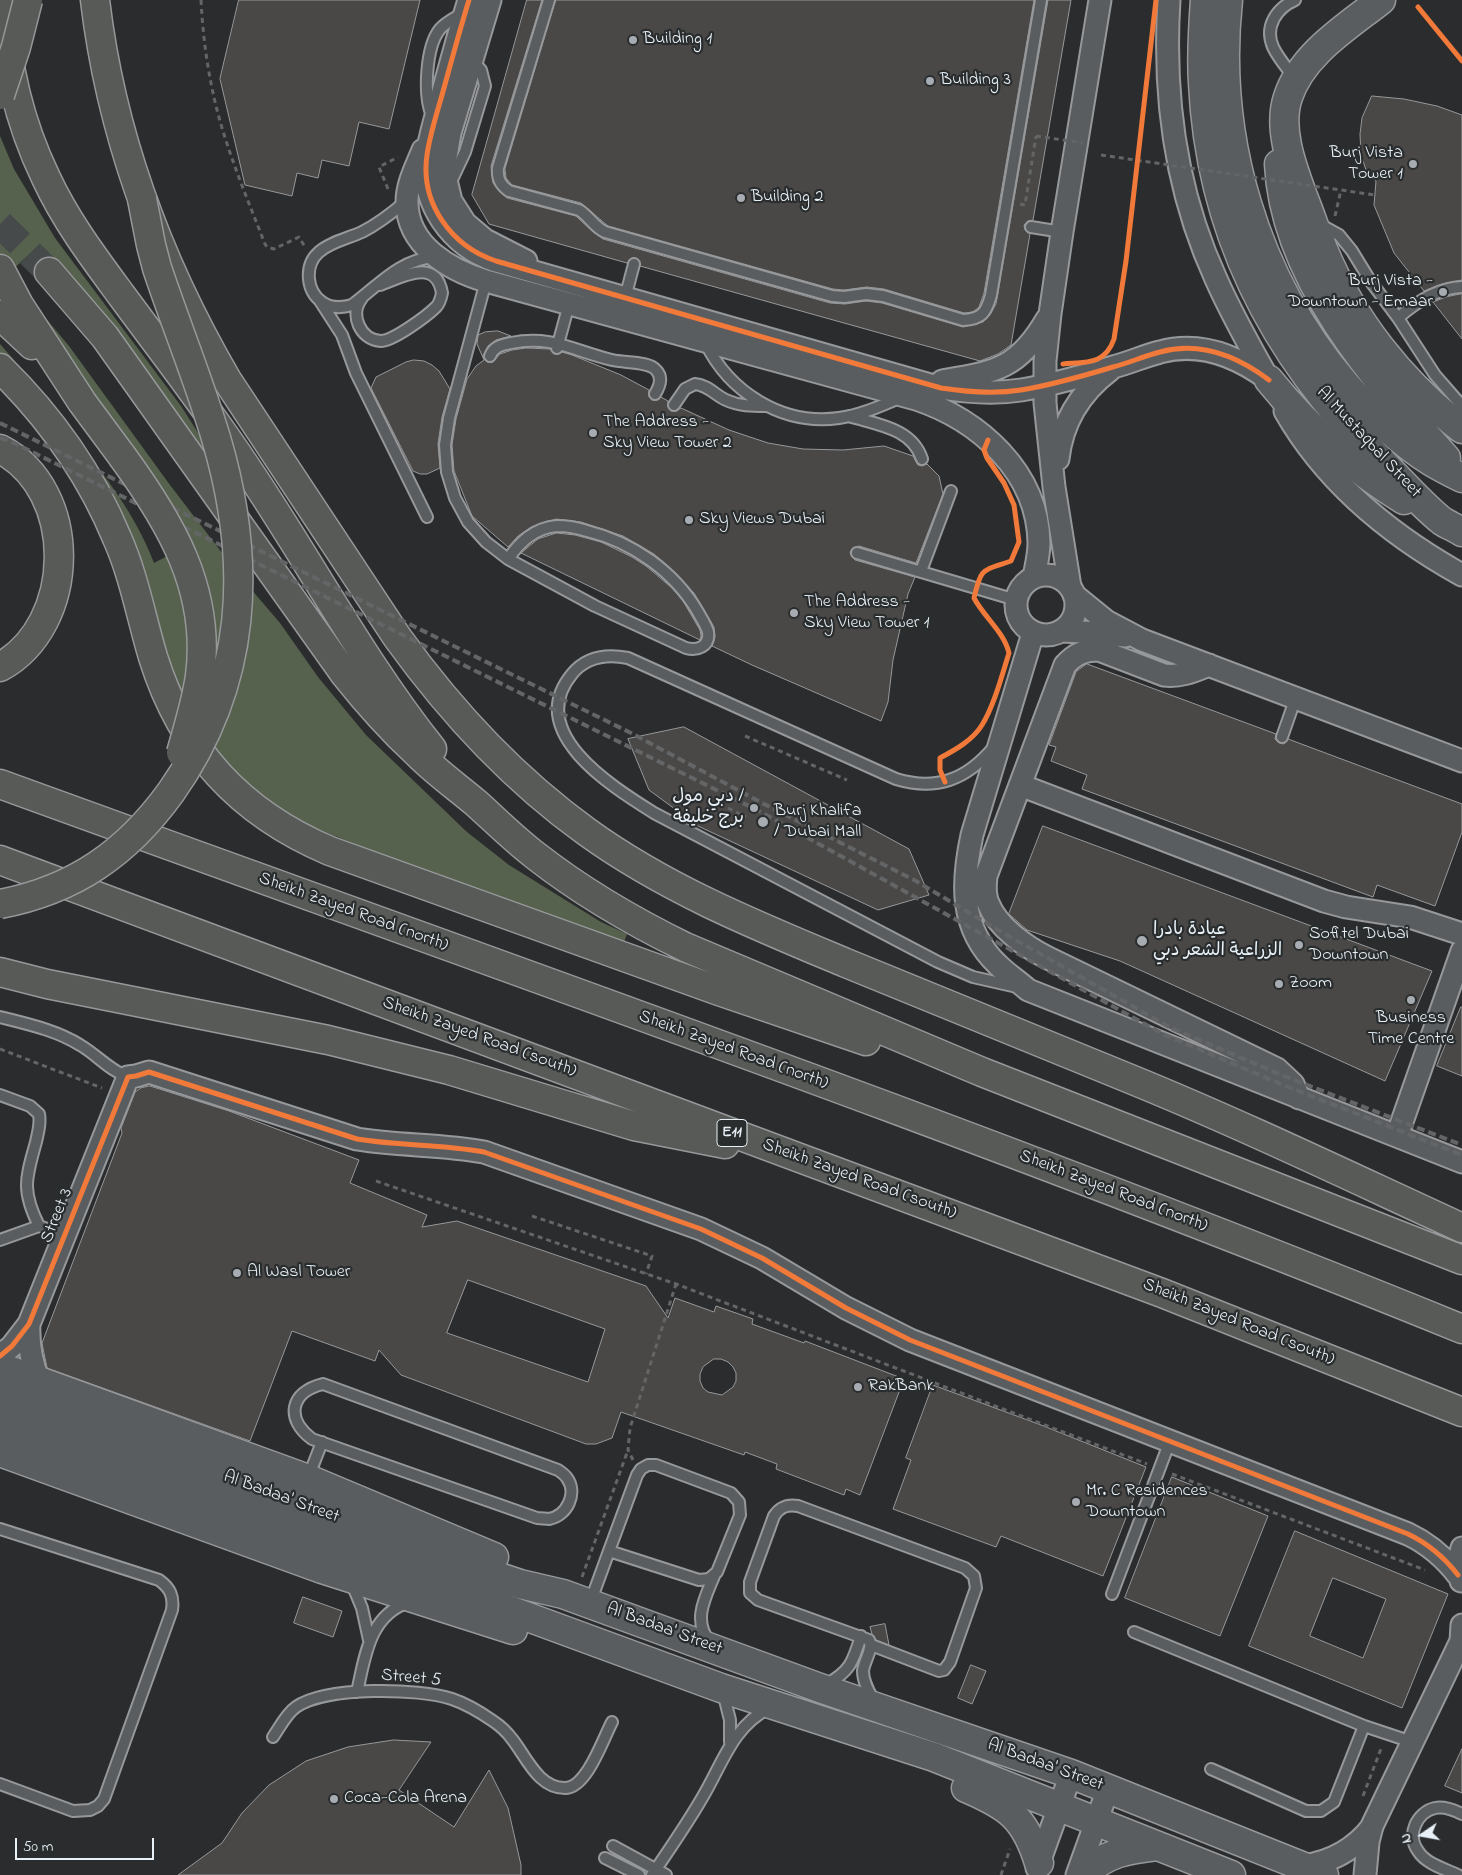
<!DOCTYPE html>
<html>
<head>
<meta charset="utf-8">
<style>
  body { margin:0 }
  #map { position:relative; width:1462px; height:1875px; overflow:hidden; background:#2b2c2d; font-family:"Indie Flower",sans-serif }
  canvas { display:block }
  .north { position:absolute; left:1397px; top:1810px; width:50px; height:50px; -webkit-text-stroke:4px #2a2d2e; paint-order:stroke; rotate:258deg; font-size:14px; font-weight:700; line-height:20px; text-align:center; color:#e8f1f8 }
  .north::after { content:''; display:block; margin:auto; width:18px; height:22px; background:#e8f1f8; clip-path:polygon(50% 0,100% 100%,50% 72%,0 100%) }
  .scale { position:absolute; left:15px; top:1838px; width:139px; height:22px; box-sizing:border-box; border:2px solid #e8f1f8; border-top:0; padding-left:6px; font-size:15px; line-height:18px; white-space:nowrap; color:#e8f1f8; -webkit-text-stroke:4px #2a2d2e; paint-order:stroke }
</style>
</head>
<body>
<div id="map">
<canvas width="1462" height="1875"></canvas>
<div class="north">N</div>
<div class="scale">50 m</div>
</div>
<script>
const c = document.querySelector('canvas').getContext('2d');
c.lineJoin = 'round';
function paint(path, color) { c.fillStyle = color; c.fill(path, 'evenodd'); }
function strokePath(path, color, width, dash) { c.strokeStyle = color; c.lineWidth = width; c.lineCap = dash ? 'butt' : 'round'; c.setLineDash(dash || []); c.stroke(path); }
function label(font, color, halo, rows, align = 'center') {
  c.font = font + ' "Indie Flower","Playpen Sans Arabic",sans-serif'; c.lineWidth = 4.5; c.setLineDash([]); c.textBaseline = 'middle'; c.strokeStyle = halo; c.fillStyle = color; for (const [text, x, y, turn = 0] of rows) {
    c.save(); c.translate(x, y); c.rotate((+turn || 0) * Math.PI / 180); c.textAlign = isNaN(turn) ? turn : align; if (halo) c.strokeText(text, 0, 0); c.fillText(text, 0, 0); c.restore();
  }
}
paint(new Path2D(`
  M0,136L14,169L55,238L181,406L251,516L295,591L70,286L36,248L7,275L0,267Z
  M23,291L69,346L170,485L239,575L280,623L318,677L366,735L467,832L509,865L601,922L627,934L624,942L370,850L308,825L270,804L240,783L172,702L116,547L0,364V344C23,370 43,398 65,425C99,468 135,512 154,563L192,543Z`), '#56624d');
const building = new Path2D(`
  M239,0H420L389,129L359,122L349,166L322,160L318,178L297,173L292,196L245,185L220,79Z
  M527,0H542L491,166L493,183L502,194L507,198L576,216L593,232L603,239L830,303L845,304L866,301L882,303L963,327L983,322L990,315L996,304L1048,0H1071L1033,220L1028,221L1024,225L1025,230L1030,234L1011,345L998,354L980,361L640,266V262L636,258H632L627,263L489,224L472,195Z
  M556,0H1034L984,293L979,307L973,312L964,313L884,289L867,287L844,290L833,289L608,226L581,203L512,185L506,178L505,169Z
  M1372,96L1404,99L1437,106L1462,115V280L1442,284L1424,291L1394,253L1374,205L1376,181L1367,173L1361,155L1360,134L1362,118Z
  M1462,294V339L1433,302L1446,297Z
  M498,331L511,336L496,340L488,346L483,356L487,362H493L500,354L512,350L526,348L550,349L555,354L562,352L572,355L621,375L649,390V397L652,400H658L661,397L668,401V407L671,411H676L681,408L729,430L768,443L803,449L843,450L884,446L913,456L918,465L922,466L927,464L939,476L943,494L916,563L859,546L853,548L850,552L852,557L855,560L915,577L908,594L893,660L888,702L881,721L752,665L712,646L715,637L714,627L694,593L668,566L654,554L623,536L581,522L556,519L531,527L518,536L508,547L472,516L454,471L452,445L456,419L467,379L476,366L484,360L477,344L478,335L485,332Z
  M414,360L424,361L432,365L439,371L450,389L442,417L438,444L440,468L427,474H420L413,471L371,388L376,377L406,362Z
  M557,533L575,535L601,542L632,557L646,566L672,588L683,601L700,630L701,636L700,640L521,553L538,539Z
  M1087,664L1276,734L1275,739L1279,743L1284,744L1288,739L1462,804V832L1435,906L1377,885L1373,897L1082,789L1087,775L1051,761L1056,747L1049,745L1076,672Z
  M684,727L909,849L929,895L878,910L698,826L649,790L628,739Z
  M1043,826L1432,971L1385,1081L1120,961L1027,930L1009,914Z
  M1461,1007H1462V1076L1437,1066Z
  M150,1086L229,1111L359,1160L350,1183L427,1215L422,1227L457,1221L646,1286L668,1318L675,1298L714,1312L716,1306L753,1319L752,1324L804,1343L805,1341L904,1379L860,1495L846,1489L844,1495L776,1469L777,1464L745,1452L744,1455L621,1412L612,1438L596,1444H586L401,1375L379,1350L375,1361L292,1331L250,1441L47,1368L42,1343L122,1133L121,1128L135,1092L141,1088ZM468,1280L605,1329L588,1382L447,1333ZM714,1359H721L728,1362L733,1367L736,1373V1381L733,1387L722,1395L708,1392L703,1388L700,1381V1374L703,1367Z
  M933,1385L1041,1425L1146,1467L1103,1576L1001,1536L996,1547L893,1509L911,1460L906,1458Z
  M1172,1477L1268,1516L1220,1636L1125,1598Z
  M1295,1531L1448,1594L1402,1708L1249,1646ZM1333,1578L1386,1599L1363,1658L1310,1636Z
  M303,1597L342,1611L333,1637L294,1623Z
  M885,1624L889,1645L876,1640L872,1634L870,1627Z
  M971,1665L986,1671L972,1704L958,1698Z
  M394,1740L431,1742L399,1790L454,1827L489,1770L508,1808L521,1865V1875H178L222,1843L242,1813L269,1785L306,1761L348,1747Z
  M1462,1749V1793L1445,1786Z`);
paint(building, '#4a4846');
strokePath(building, '#96989a', 1);
strokePath(new Path2D(`
  M0,224L49,272`), '#474a4b', 28, [28, 14]);
const lane = new Path2D(`
  M549,0L498,168C497,178 500,185 509,191L579,210C589,216 594,227 605,232L832,296L844,297L866,294L883,296L963,320C982,319 986,313 991,295L1041,0
  M1295,79C1288,69 1278,58 1273,47C1264,26 1277,8 1295,0
  M432,116C423,95 426,46 440,29C446,22 455,18 463,13
  M449,186L465,152L485,86L481,70L472,60
  M406,201C392,213 378,224 362,232C349,238 330,242 319,252C304,265 306,291 322,302C332,309 342,308 352,305C379,285 399,260 434,257
  M1319,224L1339,235L1352,251L1371,282L1398,318L1435,375L1462,406
  M1031,227L1062,232
  M486,281L449,418L445,445L447,472L455,498L468,522L486,542L508,559L595,606L686,648C697,651 710,647 708,632C706,625 701,618 698,612C674,571 632,542 587,531C578,528 566,526 557,526C534,528 520,542 508,559
  M362,298C349,314 360,340 381,341C393,341 427,316 436,307C440,303 441,298 442,293C436,257 402,277 380,285
  M625,298L634,264
  M320,301L342,335L356,373L427,517
  M1398,318C1416,302 1437,288 1462,287
  M705,342C729,392 782,426 839,418C861,415 882,406 901,397
  M557,348L569,304
  M490,356C494,346 502,345 511,343C552,335 574,351 612,360C624,363 649,361 656,370C663,377 660,386 655,394
  M674,405L685,389L695,384C708,385 715,395 726,400C739,406 752,406 766,406
  M849,416C878,425 912,428 922,459
  M857,553L1016,600
  M921,571L951,491
  M1282,737L1296,697
  M993,748C966,780 936,791 896,779L628,658C607,654 586,657 572,674C524,732 611,786 654,813L938,962L973,977L1017,987
  M0,1017C27,1024 56,1030 80,1045C96,1054 110,1071 128,1077
  M0,1095L30,1106L39,1114C41,1124 38,1132 36,1142C26,1178 21,1190 39,1226
  M0,1240L39,1226L65,1235
  M323,1384L558,1470C561,1472 565,1475 567,1478C578,1493 567,1516 549,1519C546,1519 541,1518 537,1518L312,1439C285,1419 290,1392 323,1384Z
  M648,1465H656L731,1493L739,1502L740,1515L717,1572L709,1579L699,1580L609,1551L637,1475L641,1469Z
  M308,1478L322,1442
  M0,1529L159,1580C170,1588 174,1596 172,1610L104,1799L98,1806L90,1810L73,1811L0,1784
  M352,1584L362,1608L369,1640
  M1112,1594L1170,1441
  M590,1603L609,1551
  M1134,1632L1364,1726L1412,1742
  M710,1642C692,1621 705,1598 714,1576
  M871,1645L939,1671L944,1670L950,1662L976,1588L974,1576L965,1568L798,1506C787,1504 780,1507 774,1516L750,1582V1593L758,1600L869,1640C874,1648 864,1661 863,1671C863,1682 869,1692 874,1701
  M825,1685C850,1672 853,1662 861,1636
  M357,1692C365,1657 369,1615 409,1602
  M723,1692L730,1720V1742
  M273,1737C280,1727 286,1714 296,1707C326,1686 419,1688 452,1699C467,1704 480,1712 493,1721C499,1725 507,1732 512,1739C526,1756 538,1789 566,1788C587,1787 603,1739 612,1722
  M1211,1769L1306,1811H1321L1334,1802L1364,1726
  M613,1846L666,1875
  M605,1858L639,1875
  M652,1875C669,1850 687,1824 702,1798C722,1765 732,1727 769,1708
  M1458,1875C1445,1869 1426,1864 1418,1851C1406,1835 1417,1812 1435,1808C1444,1806 1454,1810 1462,1814`);
const street = new Path2D(`
  M469,0C460,29 452,59 444,88C438,110 430,133 427,155C420,203 451,246 496,261L941,388C967,392 995,394 1021,390C1052,385 1083,376 1113,367C1129,363 1144,356 1160,352C1200,341 1237,356 1269,380
  M490,0L450,133L445,163V176L451,201L465,223L485,240L526,261
  M1169,0C1163,95 1176,192 1216,279C1231,313 1249,345 1267,377
  M423,150C416,167 407,184 407,202C407,245 449,270 486,281L916,399C979,420 1038,472 1039,543C1039,555 1036,566 1034,577
  M942,381C996,372 1018,369 1047,319
  M1285,411C1326,483 1390,535 1462,575
  M1058,459C1062,422 1081,392 1110,370
  M1016 605a30 30 0 1 1 60 0a30 30 0 1 1-60 0Z
  M1070,587L1054,487L1045,403V361L1050,314L1062,232L1100,0
  M1074,595L1106,621L1142,640L1462,761
  M1062,631L1102,633L1125,636
  M1033,633L972,835C962,882 959,928 998,965C1007,974 1018,981 1028,990L1462,1162
  M1209,665C1194,671 1181,677 1164,675L1099,650C1084,650 1075,654 1065,665L986,876C985,885 984,894 988,903C997,927 1026,947 1048,958L1277,1069L1293,1084L1299,1098
  M1020,785L1324,901L1346,907L1410,917L1462,934
  M1397,1136L1462,951
  M29,1324C28,1345 31,1362 39,1381
  M0,1356L12,1346L29,1324L128,1077L136,1076L149,1072L357,1139C399,1146 442,1144 484,1152L701,1229L762,1258L846,1308L910,1340L1408,1534C1429,1544 1444,1557 1458,1575
  M1461,1581L1457,1566L1462,1548
  M1303,1866C1332,1862 1354,1850 1372,1827
  M1037,1868L1071,1774
  M1077,1875L1108,1789
  M1365,1875L1368,1842L1372,1826L1461,1641L1462,1625`);
const secondary = new Path2D(`
  M1205,0C1203,28 1201,55 1203,83C1210,234 1275,358 1383,463C1401,481 1422,505 1442,521C1448,525 1456,528 1462,532
  M1228,0C1213,138 1255,278 1345,384C1370,413 1399,442 1432,462C1442,468 1452,473 1462,478
  M1381,0C1347,27 1302,54 1288,97C1277,129 1293,169 1304,199C1311,216 1316,233 1323,249C1352,320 1401,382 1462,429
  M1279,164C1284,277 1374,378 1446,458
  M1269,380C1308,428 1351,468 1404,500
  M0,1367L308,1479L494,1557
  M0,1396L472,1568L520,1584L563,1594L820,1688L1071,1774L1324,1875
  M0,1423L721,1688L934,1757L1231,1875
  M0,1452L322,1569L513,1630
  M966,1788C1008,1806 1025,1817 1039,1863
  M1084,1875C1104,1853 1129,1849 1157,1846`);
const highway = new Path2D(`
  M3,0C5,62 19,122 46,178C66,221 94,258 122,296C164,353 207,408 246,467C309,560 362,661 432,749
  M95,0C111,135 159,263 227,380L397,637C451,712 512,778 587,832C666,889 757,926 846,963C940,1002 1034,1040 1128,1078C1241,1124 1351,1177 1462,1228
  M0,269L19,305L82,402L122,456
  M49,272L105,337L344,673C367,702 391,729 418,754C436,772 457,787 476,803C496,821 515,840 536,856C582,892 632,921 685,947L982,1072L1462,1260
  M0,315L32,345
  M0,368C50,417 90,473 117,538C134,576 141,617 153,657C182,750 240,813 330,851L719,991L866,1041
  M0,449C80,490 77,625 0,667
  M0,784C489,962 980,1133 1462,1329
  M0,860L1162,1293L1462,1412
  M0,972L47,984L328,1040L449,1070L634,1126L725,1144`);
strokePath(lane, '#96989a', 14);
strokePath(street, '#96989a', 25);
strokePath(secondary, '#96989a', 31);
strokePath(highway, '#96989a', 31);
strokePath(new Path2D(`
  M201,0C203,41 209,82 220,121C232,163 249,203 265,244L267,247L274,249L299,237L305,247
  M388,189L379,167L398,157
  M1020,204L1025,205L1036,136
  M1335,216L1341,190
  M745,736L847,780
  M728,808L746,817
  M0,1049L102,1088
  M376,1181L676,1284L1147,1464
  M532,1216L652,1256L646,1274
  M633,1460L628,1450L630,1428L676,1284
  M1172,1474L1425,1570
  M582,1577L628,1450
  M1363,1796L1382,1746
  M1001,1875L1010,1849`), '#636566', 3, [5, 4]);
strokePath(lane, '#5a5d60', 10);
strokePath(street, '#5a5d60', 21);
strokePath(secondary, '#5a5d60', 28);
strokePath(highway, '#585a57', 28);
strokePath(new Path2D(`
  M0,423L631,733L764,804L916,881L998,930L1171,1028L1284,1076L1462,1145
  M0,438L10,441L761,812L1163,1034L1283,1085L1462,1155`), '#636566', 4, [8, 4]);
const highwayBridge = new Path2D(`
  M0,95L16,47L28,0
  M122,456C171,523 211,590 200,676C196,703 188,728 181,753
  M0,904C74,890 127,853 171,792C248,683 253,563 216,438C199,381 176,325 157,268L151,245L142,199`);
strokePath(highwayBridge, '#96989a', 31, []);
strokePath(new Path2D(`
  M1036,136L1083,143
  M1101,155L1375,195`), '#636566', 3, [5, 4]);
strokePath(highwayBridge, '#585a57', 28);
strokePath(new Path2D(`
  M469,0C460,29 452,59 444,88C438,110 430,133 427,155C420,203 451,246 496,261L941,388C967,392 995,394 1021,390C1052,385 1083,376 1113,367C1129,363 1144,356 1160,352C1200,341 1237,356 1269,380
  M1418,7L1462,61
  M1063,364C1086,362 1105,365 1114,339L1126,261L1156,0
  M945,782L940,770V758C955,750 973,740 982,725C994,706 1002,675 1009,653C1004,632 984,617 974,598C981,567 982,571 1011,561L1019,542L1014,505L1004,483L987,458L984,450L988,440
  M0,1356L12,1346L29,1324L128,1077L136,1076L149,1072L357,1139C399,1146 442,1144 484,1152L701,1229L762,1258L846,1308L910,1340L1408,1534C1429,1544 1444,1557 1458,1575`), '#f17a3a', 5);
for (const [x, y, r, color] of [
  [633,40,5,"#a6acb1"],
  [930,81,5,"#a6acb1"],
  [1413,164,5,"#a6acb1"],
  [741,198,5,"#a6acb1"],
  [1443,292,5,"#a6acb1"],
  [593,433,5,"#a6acb1"],
  [689,520,5,"#a6acb1"],
  [794,613,5,"#a6acb1"],
  [754,808,5,"#a6acb1"],
  [763,822,6,"#a6acb1"],
  [1142,941,6,"#a6acb1"],
  [1299,945,5,"#a6acb1"],
  [1279,984,5,"#a6acb1"],
  [1411,1000,5,"#a6acb1"],
  [237,1273,5,"#a6acb1"],
  [858,1387,5,"#a6acb1"],
  [1076,1502,5,"#a6acb1"],
  [334,1799,5,"#a6acb1"]
]) { const dot = new Path2D(); dot.arc(x, y, r, 0, 2 * Math.PI); c.fillStyle = color; c.fill(dot); strokePath(dot, '#2a2d2e', 2); }
for (const [x, y, w] of [
  [732,1133,30]
]) { const box = new Path2D(); box.roundRect(x - w / 2, y - 13.5, w, 27, 4); c.fillStyle = '#2a2d2e'; c.fill(box); strokePath(box, '#e8f1f8', 1); }
label('bold 16px', '#e8f1f8', null, [
  ["E11",732,1133]
]);
label('18px', '#e8f1f8', '#2a2d2e', [
  ["Building 1",643,40],
  ["Building 3",940,81],
  ["Burj Vista",1403,154,"right"],
  ["Tower 1",1403,175,"right"],
  ["Building 2",751,198],
  ["Burj Vista -",1433,282,"right"],
  ["Downtown - Emaar",1433,303,"right"],
  ["The Address -",603,423],
  ["Sky View Tower 2",603,444],
  ["Sky Views Dubai",699,520],
  ["The Address -",804,603],
  ["Sky View Tower 1",804,624],
  ["دبي مول /",744,798,"right"],
  ["برج خليفة",744,819,"right"],
  ["Burj Khalifa",774,812],
  ["/ Dubai Mall",774,833],
  ["عيادة بادرا",1153,931],
  ["الزراعية الشعر دبي",1153,952],
  ["Sofitel Dubai",1309,935],
  ["Downtown",1309,956],
  ["Zoom",1289,984],
  ["Business",1411,1019,"center"],
  ["Time Centre",1411,1040,"center"],
  ["Al Wasl Tower",247,1273],
  ["RakBank",868,1387],
  ["Mr. C Residences",1086,1492],
  ["Downtown",1086,1513],
  ["Coca-Cola Arena",344,1799]
], 'left');
label('18px', '#e8f1f8', '#2a2d2e', [
  ["Al Mustaqbal Street",1368,443,47],
  ["Sheikh Zayed Road (north)",353,913,20],
  ["Sheikh Zayed Road (south)",479,1038,20],
  ["Sheikh Zayed Road (north)",733,1051,20],
  ["Sheikh Zayed Road (south)",859,1180,20],
  ["Sheikh Zayed Road (north)",1113,1192,21],
  ["Street 3",58,1216,-68],
  ["Sheikh Zayed Road (south)",1238,1323,22],
  ["Al Badaa' Street",281,1498,20],
  ["Al Badaa' Street",664,1630,20],
  ["Street 5",411,1679,5],
  ["Al Badaa' Street",1045,1766,20]
]);
</script>
</body>
</html>
